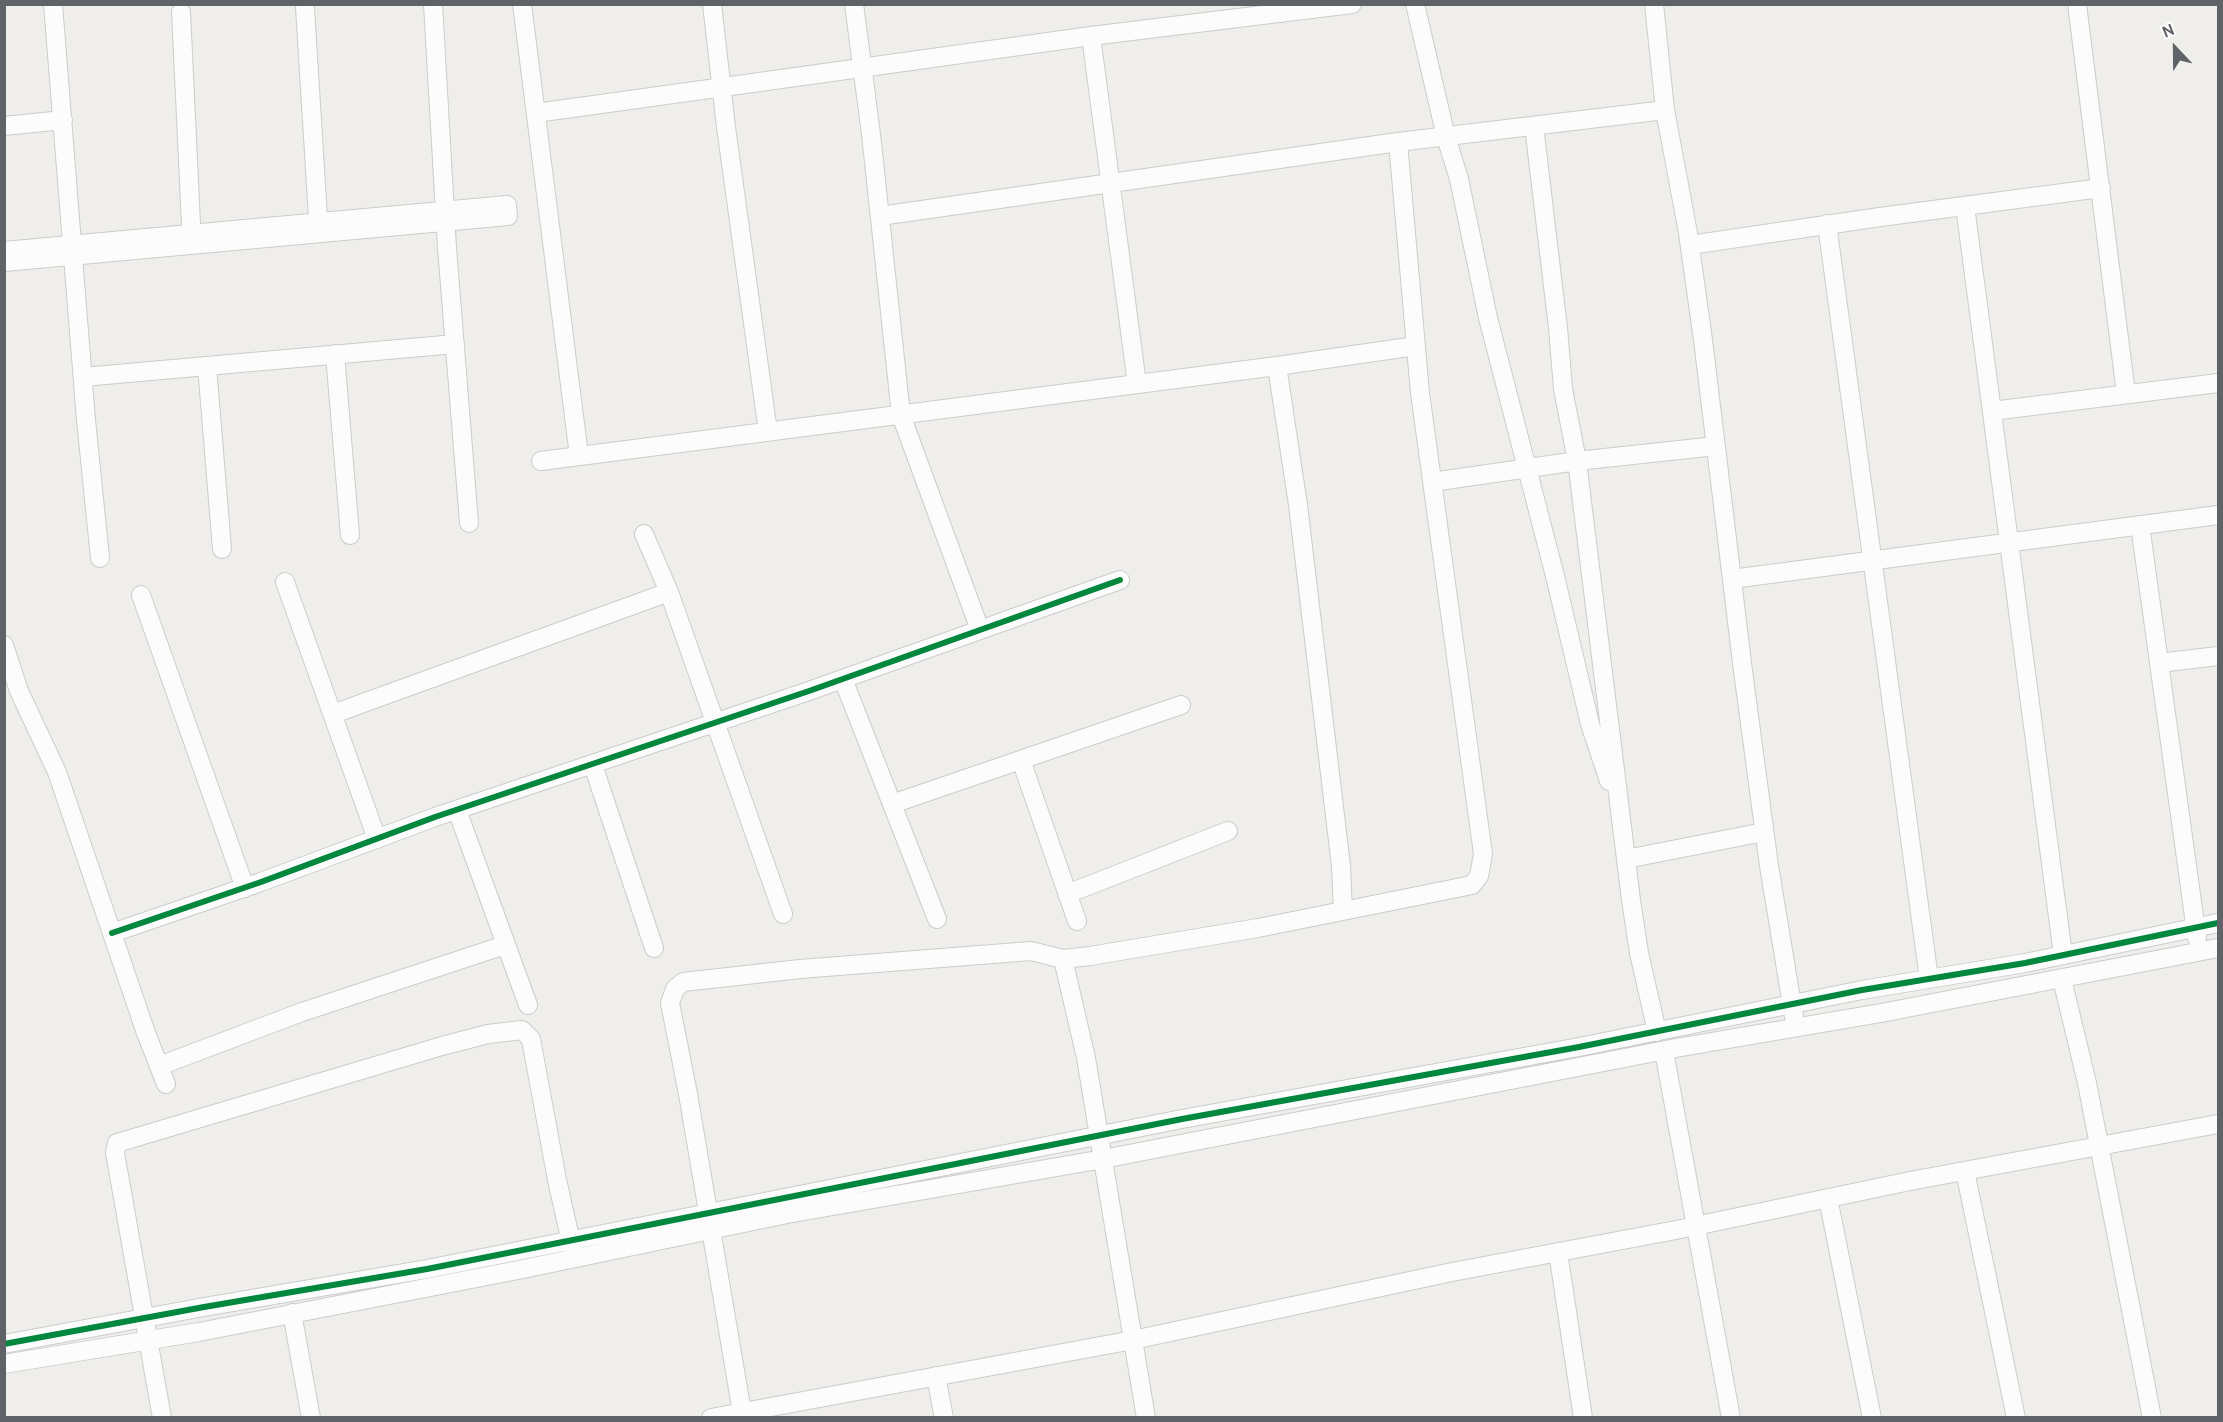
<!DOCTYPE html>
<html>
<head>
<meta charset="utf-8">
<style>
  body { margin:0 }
  #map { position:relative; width:2223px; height:1422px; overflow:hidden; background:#efeeea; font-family:Cabin,sans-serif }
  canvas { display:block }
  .frame { position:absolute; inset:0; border:6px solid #5f6368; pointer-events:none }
  .north { position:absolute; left:2145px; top:18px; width:60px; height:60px; -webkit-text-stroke:4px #fff; paint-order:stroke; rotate:338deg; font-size:16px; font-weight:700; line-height:24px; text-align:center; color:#5f6368 }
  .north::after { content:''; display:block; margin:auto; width:21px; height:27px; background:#5f6368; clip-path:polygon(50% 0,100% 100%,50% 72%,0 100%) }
</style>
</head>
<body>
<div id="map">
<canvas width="2223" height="1422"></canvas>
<div class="frame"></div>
<div class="north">N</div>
</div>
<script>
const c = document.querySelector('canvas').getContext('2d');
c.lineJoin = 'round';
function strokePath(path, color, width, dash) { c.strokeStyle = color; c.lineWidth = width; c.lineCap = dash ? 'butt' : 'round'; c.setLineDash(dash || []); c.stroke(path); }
const street = new Path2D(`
  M53,4L86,420L100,558
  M433,4L447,248L469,523
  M522,4L579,456
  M712,4L726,127L768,432
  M854,4L871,134L901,415L980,630
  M1415,4L1446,137L1459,179L1488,318L1555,576L1590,724L1609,781
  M1654,4L1665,110L1688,233L1703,340L1743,671L1769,866L1794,1017
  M2077,4L2126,394
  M305,8L319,233
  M181,12L192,245
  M1091,36L1137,384
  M536,113L1091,36L1352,4
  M4,126L63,120
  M1534,126L1558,328L1563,389L1577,461L1631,900L1639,953L1657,1032
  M1965,206L2063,955
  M880,216L1398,142L1665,110
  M1827,224L1929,979
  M1690,245L1880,217L2101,188
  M4,251L507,205L508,216L4,262
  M335,354L350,535
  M207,366L222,549
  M1277,366L1298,505L1341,866L1343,911
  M83,377L455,344
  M1992,411L2218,383
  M541,461L1277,366L1416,346
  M1432,482L1577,461L1716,446
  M2140,525L2197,938
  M644,534L669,592L783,914
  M1732,579L2218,515
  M285,582L377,839
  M141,595L245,888
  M4,645L19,691L57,772L146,1033L166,1084
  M2159,663L2218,656
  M843,679L937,919
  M333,714L669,592
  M1021,760L1077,921
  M593,765L654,948
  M892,804L1181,705
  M457,810L528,1005
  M1626,859L1764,832
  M1067,894L1228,831
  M112,933L261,882L435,817L809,691L1120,580
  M1063,959L1086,1058L1146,1418
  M2062,979L2087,1083L2152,1418
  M1664,1051L1731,1418
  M159,1066L302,1012L505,945
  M1965,1171L2016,1418
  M1828,1198L1872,1418
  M1558,1252L1583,1418
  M292,1313L311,1418
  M4,1344L204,1307L427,1269L1182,1119L1579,1047L1862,990L2025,963L2218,923
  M4,1364L199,1332L523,1269L787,1214L1103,1159L1676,1048L1881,1013L2218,948
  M936,1376L944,1418
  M162,1418L115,1153L117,1143L442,1046L488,1034L522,1030L531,1039L557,1180L573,1251
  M711,1418L1133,1340L1452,1272L1676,1230L1910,1181L2218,1124
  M743,1418L688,1094L670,1003L675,989L683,982L800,969L1031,951L1063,959L1090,956L1258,928L1472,885L1479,876L1483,854L1420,393L1398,142`);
strokePath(street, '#cbcccc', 20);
strokePath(street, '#fdfcfc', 18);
strokePath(new Path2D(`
  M112,933L261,882L435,817L809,691L1120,580
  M4,1344L204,1307L427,1269L1182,1119L1579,1047L1862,990L2025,963L2218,923`), '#00873e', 6);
</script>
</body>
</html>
